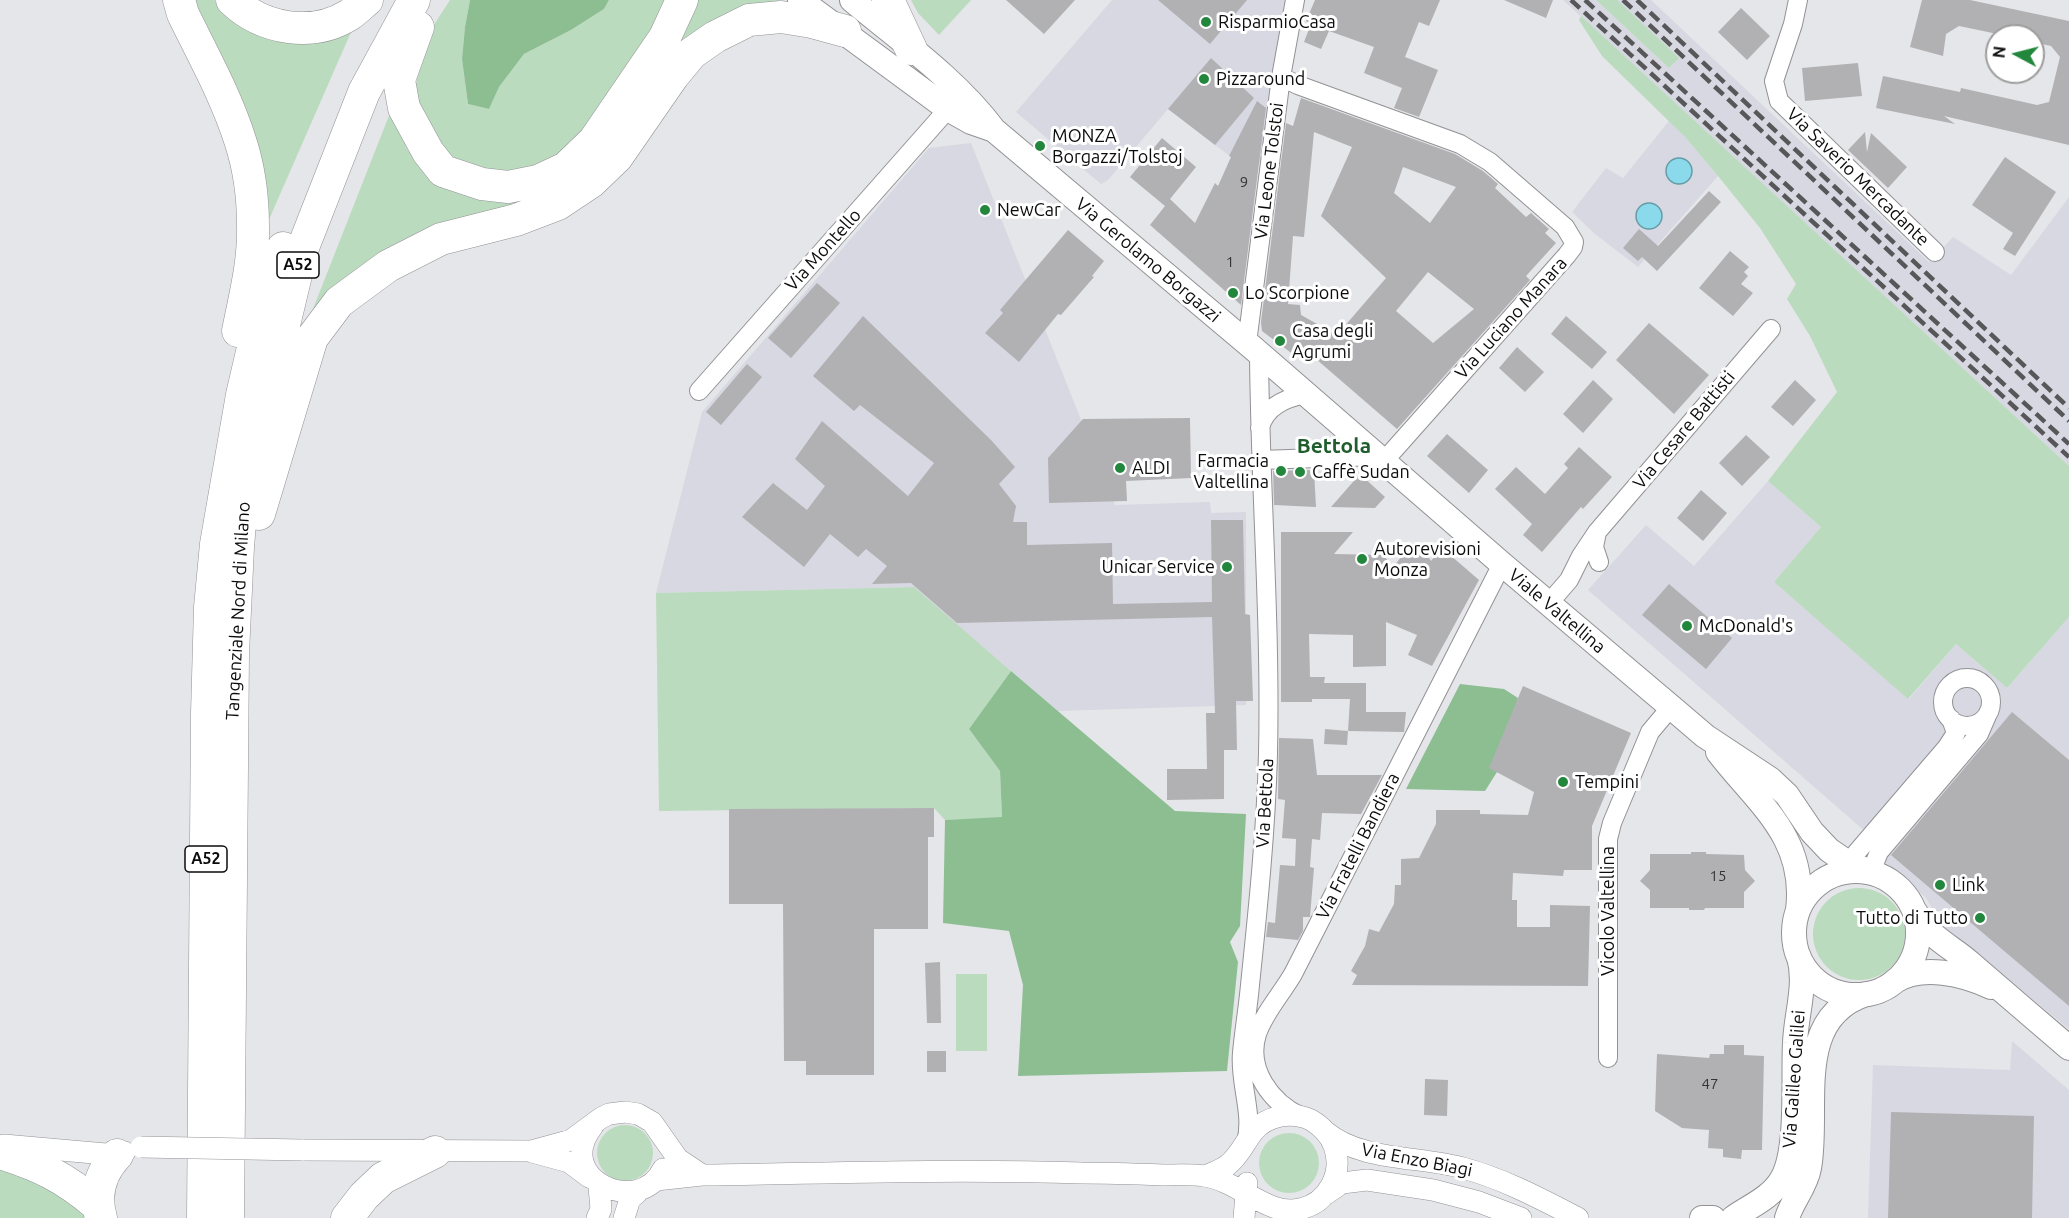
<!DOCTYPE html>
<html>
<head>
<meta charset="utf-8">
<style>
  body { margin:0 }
  #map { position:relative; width:2069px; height:1218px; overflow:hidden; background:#e5e6e9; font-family:Ubuntu,sans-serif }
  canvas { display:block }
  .north { position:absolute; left:1985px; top:24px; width:60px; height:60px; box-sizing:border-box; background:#fff; border:2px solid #9d9d9e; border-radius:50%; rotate:277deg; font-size:16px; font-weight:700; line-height:24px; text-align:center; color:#0b0b0c }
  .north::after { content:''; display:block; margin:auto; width:21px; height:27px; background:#22873c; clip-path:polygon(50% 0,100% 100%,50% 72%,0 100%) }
</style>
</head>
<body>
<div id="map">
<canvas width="2069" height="1218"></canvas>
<div class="north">N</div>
</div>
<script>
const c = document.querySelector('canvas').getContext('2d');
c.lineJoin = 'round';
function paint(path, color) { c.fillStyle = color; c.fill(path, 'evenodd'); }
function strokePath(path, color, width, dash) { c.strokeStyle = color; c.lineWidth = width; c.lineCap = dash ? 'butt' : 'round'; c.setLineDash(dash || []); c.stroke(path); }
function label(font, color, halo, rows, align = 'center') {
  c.font = font + ' Ubuntu,sans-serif'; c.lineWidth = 6; c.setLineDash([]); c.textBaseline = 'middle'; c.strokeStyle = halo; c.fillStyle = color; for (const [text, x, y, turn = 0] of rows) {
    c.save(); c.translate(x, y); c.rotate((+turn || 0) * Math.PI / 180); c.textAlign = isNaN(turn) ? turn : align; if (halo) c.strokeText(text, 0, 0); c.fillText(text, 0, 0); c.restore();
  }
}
paint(new Path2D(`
  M1112,0H1288L1263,163L1240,164L1168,109L1108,180L1101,184L1016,112Z
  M1563,0H1596L1669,68L1678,58L1616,0H1651L1929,262L1953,237L2011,275L2069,197V466Z
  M1669,121L1685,137L1718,176L1638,267L1595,234L1572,212L1606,168L1623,178Z
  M971,143L1115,505L1210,502L1211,513L1246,512V705L1058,711L913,587L656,593L702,412L929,148Z
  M1768,481L1821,527L1774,582L1909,699L1956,644L2007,688L2069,617V1029L1942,925L1926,898L1873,851L1875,840L1588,590L1646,525L1694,566Z
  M2012,1041L2069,1090V1218H1868L1873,1065L2010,1070Z`), '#d7d8e2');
paint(new Path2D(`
  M191,0H214L223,11L355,23L264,231Z
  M450,0H470L465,27L462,59L468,104L489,109L499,87L524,54L571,30L604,9L609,0H670L667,7L577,142L536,170L495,175L459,163L433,137L412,103L426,37Z
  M698,0H778L788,7L740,14L556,197L427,231L362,265L309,319L392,108L407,149L434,179L550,188L688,22Z
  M911,0H971L939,35L918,13Z
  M1596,0H1617L1679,58L1669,68Z
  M1581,16L2069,466V617L2007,688L1956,644L1908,699L1774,582L1821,527L1768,481L1837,392L1810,336L1787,299L1796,284L1760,228L1718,176L1685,137L1602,56L1579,20Z
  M914,587L1011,671L969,729L1000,771L1002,818L945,820L934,808L659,811L656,593Z
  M1813 934a46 46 0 1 1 92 0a46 46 0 1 1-92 0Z
  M956,974H987V1051H956Z
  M597 1153a28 28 0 1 1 56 0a28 28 0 1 1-56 0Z
  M1259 1163a30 30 0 1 1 60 0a30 30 0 1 1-60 0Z
  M0,1165L29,1169L88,1218H0Z`), '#bbdbbe');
paint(new Path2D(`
  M470,0H609L604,9L571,30L524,54L499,87L489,109L468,104L462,59L465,27Z
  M1011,671L1175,811L1246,814L1240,926L1230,942L1238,962L1227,1071L1018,1076L1023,985L1009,931L943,923L945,820L1002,817L1000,771L969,729Z
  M1460,684L1504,689L1518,698L1497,772L1485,791L1406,789Z`), '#8cbe92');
const water = new Path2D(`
  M1666 171a13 13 0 1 1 26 0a13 13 0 1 1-26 0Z
  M1636 216a13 13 0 1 1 26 0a13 13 0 1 1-26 0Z`);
paint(water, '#8bdaeb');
strokePath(water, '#659ca8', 1.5);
paint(new Path2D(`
  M1006,0H1075L1044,34Z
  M1158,0H1247L1210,44Z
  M1315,0H1440L1429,26L1419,22L1405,57L1438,70L1419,117L1394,108L1402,88L1364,73L1374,47L1329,31L1321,49L1304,42L1311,24L1306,21Z
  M1504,0H1553L1546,18Z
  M1922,0H1970L2069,21V145L1944,116L1955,124L1876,108L1883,76L1960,92L1961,88L2037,105L2049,102L2060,57L2051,46L2033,42V36H2007L1959,26L1946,34L1943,56L1910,47Z
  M1741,8L1770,36L1747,60L1718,32Z
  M1211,58L1254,98L1215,145L1168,109Z
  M1858,63L1862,96L1805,101L1802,68Z
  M1301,98L1455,154L1483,171L1498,184L1495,188L1526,217L1531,213L1549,229L1545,233L1556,243L1526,276L1530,280L1397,429L1301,346L1294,355L1262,331L1261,322L1286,123L1293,126ZM1314,132L1352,147L1321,216L1386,278L1337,335L1301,315L1300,305L1288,304L1293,236L1304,237ZM1403,167L1456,187L1430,223L1394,193ZM1428,272L1474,309L1433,343L1396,311Z
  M1257,101L1266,108L1241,305L1150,225L1165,206L1130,177L1162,138L1196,167L1170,199L1195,223L1215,183L1218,186L1231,157L1229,156Z
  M1865,132L1867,152L1871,133L1907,167L1888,188L1848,150Z
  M2005,157L2056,192L2015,256L2003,249L2013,233L1972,205Z
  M1709,191L1721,202L1657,271L1642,257L1638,261L1623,248L1639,229L1658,246Z
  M1068,230L1104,261L1092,276L1094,277L1061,315L1058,314L1019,362L985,333L1003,313L1000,310Z
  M1730,251L1749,267L1744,272L1748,276L1741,284L1753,293L1733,316L1699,288Z
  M817,283L840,303L791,358L768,338Z
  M863,316L991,440L1015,467L999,484L1016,506L1013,522H1027V545L1112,543L1113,604L1212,602L1211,520H1243L1245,614L1250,615L1253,701H1236L1237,750H1224V799L1167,800V769H1207L1206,713H1215L1212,617L957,623L911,583L872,584L887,566L866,549L858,557L830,534L804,567L742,517L773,483L807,510L825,486L795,459L822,421L908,496L934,463L860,405L854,411L813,376Z
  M1566,316L1607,352L1592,369L1551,334Z
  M1649,323L1709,375L1674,414L1616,360Z
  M1517,347L1544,372L1525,392L1499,368Z
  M747,364L762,377L721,425L706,412Z
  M1593,380L1613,399L1583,433L1563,414Z
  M1795,380L1816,400L1793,426L1771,407Z
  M1190,418L1191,478L1126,481L1127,501L1049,503L1048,458L1083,419Z
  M1447,434L1488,470L1469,493L1427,456Z
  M1746,435L1770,457L1742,486L1719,463Z
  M1579,447L1612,477L1583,509L1581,507L1542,552L1523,535L1532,524L1495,489L1516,467L1545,494L1568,468L1564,464Z
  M1312,470L1314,471L1316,507L1274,505L1273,471Z
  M1360,474L1385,497L1375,508L1331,507Z
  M1701,490L1727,513L1703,541L1677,518Z
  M1281,532H1353L1334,554L1384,555L1392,568L1413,543H1420L1431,561L1442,548L1479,580L1432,666L1408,655L1417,635L1386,622V666L1353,667V635L1309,634L1310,677H1325L1324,683H1366V712H1406L1404,732L1348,731L1350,699H1312V702H1281Z
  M1669,584L1732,638L1706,669L1642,615Z
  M1523,686L1631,733L1592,826V870H1564L1563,876L1513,873L1512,900H1517V927H1550V905L1590,906L1588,986L1352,985L1357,975L1351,971L1365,946L1369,929L1379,932L1394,904L1395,885H1401V859L1419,858L1436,824V810H1480V814L1528,815L1534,792L1489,768Z
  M2012,712L2069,760V1006L1891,855Z
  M1325,729L1348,731L1347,745L1324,744Z
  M1279,738L1313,739L1317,775H1382L1361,814L1322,813L1320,840L1312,839L1310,867L1314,868L1310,917H1303V931L1298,940L1266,937L1268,922L1275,923L1280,865L1295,866L1296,839L1282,838L1285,800L1278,799Z
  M934,808V837H928V929H874V1075H806V1061H784L783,904H729V809Z
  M1691,852H1706V854L1744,855L1745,870L1755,881L1744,892V908H1705L1704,910H1689V908H1650V890L1640,881L1650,870V854H1691Z
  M940,962L941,1023H927L925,963Z
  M1724,1045H1744V1055L1764,1056L1762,1150H1742L1741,1159L1723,1157V1149L1708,1148L1709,1130L1682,1128L1655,1111L1657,1054L1709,1058L1710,1054H1724Z
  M927,1051H946V1072H927Z
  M1425,1079L1448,1080L1447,1116L1424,1115Z
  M1891,1112L2034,1116L2032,1218H1888Z`), '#b1b1b4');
const minor = new Path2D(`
  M1798,0L1793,24L1774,81L1779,101L1935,252
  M1281,77L1298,85L1460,144L1490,162L1565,227L1574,242L1573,247L1567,255L1384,461
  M1247,343L1281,77L1295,0
  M699,391L948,109
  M1260,428C1265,406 1286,398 1306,394
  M1260,460L1378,456
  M1597,532L1594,547L1599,562
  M1549,603L1569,580L1581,556L1597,532L1771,329
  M1943 702a24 24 0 1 1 48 0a24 24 0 1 1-48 0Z
  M1871,872L1879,852L1979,734L1989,711
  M1839,873L1947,747L1956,733L1951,719
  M1608,1058V839L1612,823L1650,732L1671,707
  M1302,1117C1271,1103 1246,1069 1257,1034C1264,1013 1282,993 1293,974L1502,564
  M1246,1143C1254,1113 1239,1083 1242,1053C1244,1030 1248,1008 1250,985C1258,908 1266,831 1268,754C1271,621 1260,487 1259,354`);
const tertiary = new Path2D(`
  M593,1126C551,1179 640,1218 663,1169
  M1326,1132C1361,1161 1419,1156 1463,1168C1504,1179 1541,1199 1578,1218
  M4,1145L117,1155L125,1152
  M302,1150L531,1151L571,1140L601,1118L609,1114L625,1112L638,1114L652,1122L678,1159L702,1175
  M532,1152L569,1162L589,1177
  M656,1180L702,1175C829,1173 956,1169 1082,1173C1109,1173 1137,1174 1164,1175C1177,1175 1191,1174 1204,1176C1239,1181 1268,1217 1300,1209C1328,1203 1344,1173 1334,1146C1330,1135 1321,1126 1311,1120C1292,1111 1267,1115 1253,1132C1246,1141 1241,1152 1232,1161C1225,1169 1215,1172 1205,1176
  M1326,1194L1342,1183L1367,1180L1433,1190L1479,1202L1521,1218
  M597,1218L601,1209L599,1187
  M624,1218L630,1199L637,1193
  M1244,1218L1247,1183`);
const secondary = new Path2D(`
  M800,0L948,109L971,122L994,130
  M852,0C901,41 956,79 994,130L1253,348L1502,564L1671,707L1705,736L1770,779L1787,795L1812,832L1829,850L1848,863L1871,872
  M1718,752C1757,803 1807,837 1798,910
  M1794 933a62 62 0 1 1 124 0a62 62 0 1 1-124 0Z
  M1916,913C1927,936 1952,947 1970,963C2003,991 2036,1020 2069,1048
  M1895,981C1922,964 1964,974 1991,987
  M1702,1218H1713
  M1733,1218C1750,1206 1771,1198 1782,1179C1799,1150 1793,1078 1795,1043C1796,1014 1807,985 1799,957
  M1787,1218C1792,1201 1806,1186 1809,1168C1820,1110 1791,1018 1866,994`);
const motorway = new Path2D(`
  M179,0L183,14C203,55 226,96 240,140C249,167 253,197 253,226C254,261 245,296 238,331
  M232,0C262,29 312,38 349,15C355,11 361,5 367,0
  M888,0L911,49
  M418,27L399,80L404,108L428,152L443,171L482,184L508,187L538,181L566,168L594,141L665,37L682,0
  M259,514L312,338L339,302L388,266L441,239L516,220L558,204L591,182L617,157L673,76L692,53L715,37L749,20L781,17L812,22L845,31
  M0,1153C41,1166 64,1177 97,1205
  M101,1218C94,1194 100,1173 117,1155
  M203,1218L207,714L210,607L216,544L242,395L259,322L283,248
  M228,1218L233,653L238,547L242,500L302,250L364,92L414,0
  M347,1218L364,1196L383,1178L435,1152`);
strokePath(minor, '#929295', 20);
strokePath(tertiary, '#929295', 22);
strokePath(secondary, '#929295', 26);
strokePath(motorway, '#929295', 33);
strokePath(minor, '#fff', 18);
strokePath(tertiary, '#fff', 21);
strokePath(secondary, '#fff', 24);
strokePath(motorway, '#fff', 32);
strokePath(new Path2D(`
  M1571,0L2069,457
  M1585,0L2069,444
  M1623,0L2069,421
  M1637,0L2069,408`), '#575759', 4.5, [12, 6]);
const tertiaryBridge = new Path2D(`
  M141,1147L302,1150`);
strokePath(tertiaryBridge, '#929295', 22, []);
strokePath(tertiaryBridge, '#fff', 21);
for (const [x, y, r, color] of [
  [1206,22,6,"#22873c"],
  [1204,79,6,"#22873c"],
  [1040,146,6,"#22873c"],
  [985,210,6,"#22873c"],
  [1233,293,6,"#22873c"],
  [1280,341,6,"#22873c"],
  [1120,468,6,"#22873c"],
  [1281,471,6,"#22873c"],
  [1300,472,6,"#22873c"],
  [1362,559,6,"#22873c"],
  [1227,567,6,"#22873c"],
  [1687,626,6,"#22873c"],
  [1563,782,6,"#22873c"],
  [1940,885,6,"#22873c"],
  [1980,918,6,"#22873c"]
]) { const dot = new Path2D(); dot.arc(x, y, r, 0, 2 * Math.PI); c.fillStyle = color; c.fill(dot); strokePath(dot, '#fff', 2); }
label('15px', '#343436', null, [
  ["9",1244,182],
  ["1",1230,262],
  ["15",1718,876],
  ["47",1710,1084]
]);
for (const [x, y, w] of [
  [298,265,42],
  [206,859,42]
]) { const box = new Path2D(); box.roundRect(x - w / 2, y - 13, w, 26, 4.5); c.fillStyle = '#fff'; c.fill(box); strokePath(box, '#0b0b0c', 1.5); }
label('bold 16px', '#0b0b0c', null, [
  ["A52",298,265],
  ["A52",206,859]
]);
label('18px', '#0b0b0c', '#fff', [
  ["RisparmioCasa",1218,22],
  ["Pizzaround",1216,79],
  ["MONZA",1052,136],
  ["Borgazzi/Tolstoj",1052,157],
  ["NewCar",997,210],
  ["Lo Scorpione",1245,293],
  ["Casa degli",1292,331],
  ["Agrumi",1292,352],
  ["Farmacia",1269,461,"right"],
  ["Valtellina",1269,482,"right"],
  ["ALDI",1132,468],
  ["Caffè Sudan",1312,472],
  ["Autorevisioni",1374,549],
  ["Monza",1374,570],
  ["Unicar Service",1215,567,"right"],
  ["McDonald's",1699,626],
  ["Tempini",1575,782],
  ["Link",1952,885],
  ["Tutto di Tutto",1968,918,"right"]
], 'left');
label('18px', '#0b0b0c', '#fff', [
  ["Via Leone Tolstoi",1269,171,-83],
  ["Via Saverio Mercadante",1858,177,44],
  ["Via Montello",823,250,-48],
  ["Via Gerolamo Borgazzi",1148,260,40],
  ["Via Luciano Manara",1511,318,-48],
  ["Via Cesare Battisti",1684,430,-50],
  ["Tangenziale Nord di Milano",238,611,-87],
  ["Viale Valtellina",1557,611,40],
  ["Via Bettola",1265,803,-87],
  ["Via Fratelli Bandiera",1358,846,-63],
  ["Vicolo Valtellina",1608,911,-90],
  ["Via Galileo Galilei",1794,1079,-86],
  ["Via Enzo Biagi",1417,1160,11]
]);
label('bold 21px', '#1f5d2c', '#fff', [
  ["Bettola",1334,446]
]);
</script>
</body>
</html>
